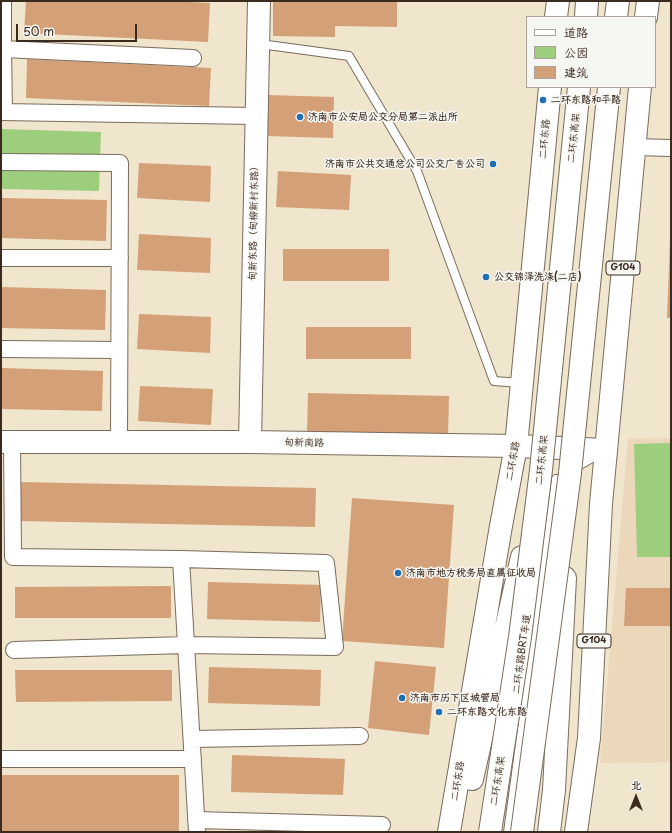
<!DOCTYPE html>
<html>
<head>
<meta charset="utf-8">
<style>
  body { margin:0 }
  #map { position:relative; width:672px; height:833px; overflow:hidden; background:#f0e5cd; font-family:"Playpen Sans","LXGW WenKai TC",sans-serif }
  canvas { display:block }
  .frame { position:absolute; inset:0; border:2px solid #3b2a1e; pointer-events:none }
  .legend { position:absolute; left:526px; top:16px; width:130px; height:72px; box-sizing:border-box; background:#f6f6f2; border:1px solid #aba49d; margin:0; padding:5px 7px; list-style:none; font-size:12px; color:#3b2a1e }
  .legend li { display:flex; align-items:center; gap:8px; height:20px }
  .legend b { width:20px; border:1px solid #aba49d }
  .north { position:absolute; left:616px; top:777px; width:40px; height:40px; -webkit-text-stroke:3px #f6f6f2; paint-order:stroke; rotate:0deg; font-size:11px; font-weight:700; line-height:16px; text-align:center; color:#3b2a1e }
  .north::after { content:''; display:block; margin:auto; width:14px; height:18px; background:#3b2a1e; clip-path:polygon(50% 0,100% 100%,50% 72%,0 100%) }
  .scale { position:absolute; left:16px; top:24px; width:121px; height:18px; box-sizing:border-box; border:2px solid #3b2a1e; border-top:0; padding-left:5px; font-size:12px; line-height:14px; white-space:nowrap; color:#3b2a1e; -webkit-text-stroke:3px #f6f6f2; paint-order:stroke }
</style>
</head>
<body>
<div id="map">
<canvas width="672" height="833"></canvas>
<div class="frame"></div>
<ul class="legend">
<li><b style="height:5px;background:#fff"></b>道路</li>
<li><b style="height:11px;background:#9dce7e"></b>公园</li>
<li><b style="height:11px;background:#d4a077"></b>建筑</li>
</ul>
<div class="north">北</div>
<div class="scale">50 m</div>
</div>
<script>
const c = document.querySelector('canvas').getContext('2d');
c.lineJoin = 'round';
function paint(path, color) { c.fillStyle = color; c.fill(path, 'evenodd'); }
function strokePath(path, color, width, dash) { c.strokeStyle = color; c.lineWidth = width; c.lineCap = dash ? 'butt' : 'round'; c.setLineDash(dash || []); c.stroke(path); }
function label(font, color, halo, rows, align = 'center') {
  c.font = font + ' "Playpen Sans","LXGW WenKai TC",sans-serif'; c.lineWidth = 3; c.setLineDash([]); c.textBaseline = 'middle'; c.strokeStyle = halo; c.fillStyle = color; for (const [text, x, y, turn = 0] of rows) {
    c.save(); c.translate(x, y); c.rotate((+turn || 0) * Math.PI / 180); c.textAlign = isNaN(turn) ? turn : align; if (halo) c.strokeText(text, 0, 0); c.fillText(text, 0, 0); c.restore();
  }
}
paint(new Path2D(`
  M671,438V762L600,763L628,439Z`), '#ebd8ba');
paint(new Path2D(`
  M1,129L101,132L99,191L1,189Z
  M671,443V557H637L634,444Z`), '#9dce7e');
paint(new Path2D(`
  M26,1H167L210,3L208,42L24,33Z
  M273,1H397V27L335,26V37L273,36Z
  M27,59L211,68L209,106L26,98Z
  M268,95L334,97L333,138L266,136Z
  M139,163L211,166L210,202L137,198Z
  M278,171L351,175L349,210L276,207Z
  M1,198L107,200L106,241L1,238Z
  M139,234L211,238L210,273L137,270Z
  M670,239H671V318H667Z
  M283,249H389V281H283Z
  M1,287L106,290L105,330L1,328Z
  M139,314L211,317L210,353L137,349Z
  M306,327H411V359H306Z
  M1,368L103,371L102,411L1,409Z
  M140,386L213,389L211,425L138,421Z
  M308,393L449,396L448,436L307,433Z
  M19,482L316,488L315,527L18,521Z
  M352,498L454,505L444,648L342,641Z
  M208,582L321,585L320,622L207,619Z
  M171,586V618H15V587Z
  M626,588H671V626H624Z
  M375,661L436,667L429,735L368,728Z
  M209,667L321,670L320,706L208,703Z
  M15,670H172V701L16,702Z
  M232,755L345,759L343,795L231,792Z
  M1,775H179V832H1Z`), '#d4a077');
const lane = new Path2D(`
  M260,44L349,56L417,171L494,381L521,383
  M573,469L597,455
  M508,832L556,479`);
const street = new Path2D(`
  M1,49H3V1
  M1,112L256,116
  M4,112L3,49L193,58
  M634,147L671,148
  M1,162L120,163L119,443
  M1,258H120
  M1,349L119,350
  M12,442L13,557L181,559L197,832
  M14,650L186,645L335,647L326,563L181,559
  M192,739L360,736
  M1,759H193
  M196,820L382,825`);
const secondary = new Path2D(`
  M1,442H250L516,446L606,450
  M250,442L259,1`);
const highway = new Path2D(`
  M556,17L558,1
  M586,17L587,1
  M616,17L618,1
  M646,17L648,1
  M472,779L522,557
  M449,832L501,526L516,446L550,87
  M549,832L554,790L565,578
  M576,832L589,738L601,504L640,87`);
strokePath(lane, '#7a6b5b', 10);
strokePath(street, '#7a6b5b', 18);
strokePath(secondary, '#7a6b5b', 24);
strokePath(highway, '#7a6b5b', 24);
strokePath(lane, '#fff', 8);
strokePath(street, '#fff', 16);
strokePath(secondary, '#fff', 22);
strokePath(highway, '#fff', 22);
const highwayBridge = new Path2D(`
  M490,832L520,637L541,470L579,87
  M522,832L570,473L609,87`);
strokePath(highwayBridge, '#7a6b5b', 24, []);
strokePath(highwayBridge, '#fff', 22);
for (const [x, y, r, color] of [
  [543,100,4,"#1f6fb2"],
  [300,117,4,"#1f6fb2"],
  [493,164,4,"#1f6fb2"],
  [486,277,4,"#1f6fb2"],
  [398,573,4,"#1f6fb2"],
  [402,698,4,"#1f6fb2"],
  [439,712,4,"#1f6fb2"]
]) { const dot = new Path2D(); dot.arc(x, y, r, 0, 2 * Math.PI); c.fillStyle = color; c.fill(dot); strokePath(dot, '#f6f6f2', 1.5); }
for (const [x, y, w] of [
  [623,268,34],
  [594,641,34]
]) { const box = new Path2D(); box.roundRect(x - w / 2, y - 7, w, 14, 3); c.fillStyle = '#f6f6f2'; c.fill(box); strokePath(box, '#3b2a1e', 1); }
label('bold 9px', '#3b2a1e', null, [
  ["G104",623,268],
  ["G104",594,641]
]);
label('bold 10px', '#3b2a1e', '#f6f6f2', [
  ["二环东路和平路",551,100],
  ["济南市公安局公交分局第二派出所",308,117],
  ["济南市公共交通总公司公交广告公司",485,164,"right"],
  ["公交锦泽洗涤(二店)",494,277],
  ["济南市地方税务局直属征收局",406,573],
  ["济南市历下区城管局",410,698],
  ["二环东路文化东路",447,712]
], 'left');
label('10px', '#3b2a1e', '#f6f6f2', [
  ["二环东高架",574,138,-84],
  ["二环东路",545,139,-85],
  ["甸新东路（甸柳新村东路）",254,221,-89],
  ["甸新南路",304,443,1],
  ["二环东高架",542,460,-84],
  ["二环东路",513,461,-80],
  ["二环东路BRT车道",522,654,-82],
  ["二环东路",458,781,-81],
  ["二环东高架",498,781,-81]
]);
</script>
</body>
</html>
